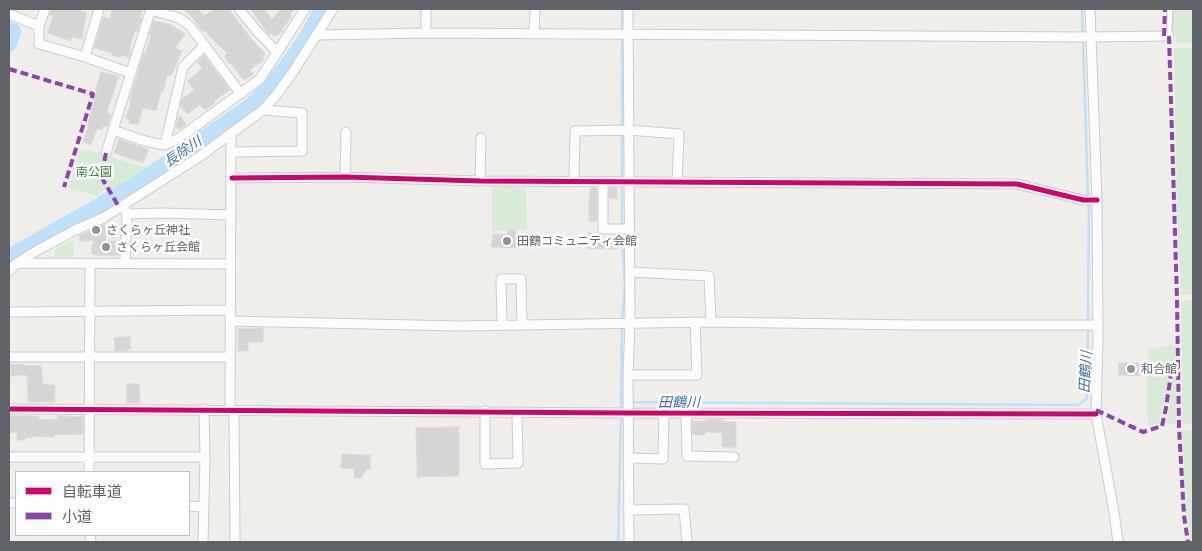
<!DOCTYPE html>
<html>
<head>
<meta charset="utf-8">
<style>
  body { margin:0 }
  #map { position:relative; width:1202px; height:551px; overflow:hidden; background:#efeeea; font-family:Montserrat,"Noto Sans JP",sans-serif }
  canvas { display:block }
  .frame { position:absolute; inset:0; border:10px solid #5f6368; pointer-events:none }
  .legend { position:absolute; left:15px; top:471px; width:175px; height:65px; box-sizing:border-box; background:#fff; border:1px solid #bfc1c3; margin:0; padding:6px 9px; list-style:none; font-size:15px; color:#5f6368 }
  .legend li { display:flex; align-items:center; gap:10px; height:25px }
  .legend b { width:25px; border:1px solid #bfc1c3 }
</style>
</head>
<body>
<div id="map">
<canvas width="1202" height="551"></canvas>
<div class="frame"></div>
<ul class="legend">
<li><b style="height:6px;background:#d6006c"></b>自転車道</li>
<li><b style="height:6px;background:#8e44ad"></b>小道</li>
</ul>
</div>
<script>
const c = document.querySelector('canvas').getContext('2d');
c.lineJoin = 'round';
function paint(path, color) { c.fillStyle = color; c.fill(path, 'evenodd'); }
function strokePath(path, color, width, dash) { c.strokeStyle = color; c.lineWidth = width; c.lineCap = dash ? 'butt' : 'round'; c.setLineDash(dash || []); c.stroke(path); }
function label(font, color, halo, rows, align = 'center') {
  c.font = font + ' Montserrat,"Noto Sans JP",sans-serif'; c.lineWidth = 5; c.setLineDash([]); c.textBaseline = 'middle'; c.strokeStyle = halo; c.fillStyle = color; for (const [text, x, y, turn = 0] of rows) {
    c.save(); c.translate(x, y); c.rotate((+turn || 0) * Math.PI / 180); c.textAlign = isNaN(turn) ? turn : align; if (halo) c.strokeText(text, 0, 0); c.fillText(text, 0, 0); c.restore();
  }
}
paint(new Path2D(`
  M1173,9H1193V43H1176L1173,28Z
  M1174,48H1193V294L1181,295L1177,214Z
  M80,149L102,154L147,168L114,189H104L97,196L69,188Z
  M492,185L526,187L527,229L492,231Z
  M73,240L74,256L55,257V249L63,244Z
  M1193,300V424L1182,423L1181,301Z
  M1169,345H1176L1175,365L1169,370L1166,398L1159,423L1148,426L1146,363L1149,362L1148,351Z
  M1176,374V424H1167L1173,376Z
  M1182,430H1193V542H1191L1186,515Z`), '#d8ebd6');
strokePath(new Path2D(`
  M1082,9L1088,198
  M622,28V9
  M622,40V129
  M622,135V175
  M622,187V226
  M622,237L625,286L622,320
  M1088,323L1089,203
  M621,402L1078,405L1087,398L1088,328
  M621,411L622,327
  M618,542L621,416`), '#bfe0f9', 2.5);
strokePath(new Path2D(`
  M9,30L13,31L9,44
  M9,257L132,187L252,105C279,79 306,43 322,9`), '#bfe0f9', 16);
const building = new Path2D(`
  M51,9H77L87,13L83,31H84L82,39L72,37L71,41L47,33L53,16L50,15Z
  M112,9H143L140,18H142L137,32L135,31L130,47V50H131L129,58L122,55L120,57L112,55V53L94,48L103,17L110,19Z
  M183,9H196L205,15L215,9H229L253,41L265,53L263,57L264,60L250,70L254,74L244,80L230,63L229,64L224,57L227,53L212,39L205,31L204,32L201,30L196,22Z
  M251,9H264L272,19L281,9H295L290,14L292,17L282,29L283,31L274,37L271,33L269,35Z
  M154,21L170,24L185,34L175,48L182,51L171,76L167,75L163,93L161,92L156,111L143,108L138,125L128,123L130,120L125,118L131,103L129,102L135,82L143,54H145L151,35H149Z
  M204,55L230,90L214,101L215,103L205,110L200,105L187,114L180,106L182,99L194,90L187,81L196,74L202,67L197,62Z
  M101,72L119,76L107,112L111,114L107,127L103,126L102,130L97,129L91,145L83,142L88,127L87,126L97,89H96Z
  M181,116L186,125L178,130L176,126L178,118Z
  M119,139L149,150L143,163L114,153Z
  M590,188H597V221H589V198Z
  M609,188H617V199L609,198Z
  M105,224L106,241H120L119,256L95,255L92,254L91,250L94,240L80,242L79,236Z
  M516,229V235H521L522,248L491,247L493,234H507L508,230Z
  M588,232L597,235V240L618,238V249H587Z
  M264,328L263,342H248V351H238V329Z
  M130,336L131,349H127V351H115L114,338Z
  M1119,363H1145L1143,376L1119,375Z
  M10,364L26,365V366L41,365L43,384L55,385V402H28L27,375L11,376Z
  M127,384H139L140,403H127Z
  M9,415H16V416H39V419L57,420V416H69V417L83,416V434L54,435V437H42V436L25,438V440H17V432L9,433Z
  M707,419H724V422H736V448L722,447V433L705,432V435H693L692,421H707Z
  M459,427V476L417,477L416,428Z
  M342,454L370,455L371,469H367L361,478H354V469L341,468Z`);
paint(building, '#d6d5d3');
strokePath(building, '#deddd9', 1);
const lane = new Path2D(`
  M1169,36L1170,9`);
const street = new Path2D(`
  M45,9L39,26V44L85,57L131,73
  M151,9L113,130C125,134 154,146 166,144C173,143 180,137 186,133L260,79L305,9
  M239,9L256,30L277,52
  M628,9L630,324L628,375L629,542
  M1090,9L1097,200L1098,338L1096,414L1114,512L1118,542
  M151,10L179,18L190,26L241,94
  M9,14L39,26
  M426,33V9
  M534,34L535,9
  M316,35L426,33L1088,37L1169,36
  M85,57L99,9
  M165,145L183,67L204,46
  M232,152L302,151V113L263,110
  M106,153L113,130
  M345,177L346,132
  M232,178L345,177L480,181L1017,184L1083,200H1097
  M480,181L481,138
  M574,181L575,131L629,130L679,134L677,182
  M603,182V229H629
  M125,210L127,214L125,262
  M127,214L162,213L231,215
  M18,263L231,264
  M9,271L17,263L38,250L75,230L103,218L199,157L263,110L277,94L293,72L333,9
  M630,272L709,276L711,322
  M9,312L231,310
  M231,321L458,326L711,322L915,325H1098
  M502,325L501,279H521L522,325
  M9,357H230
  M628,375H697L695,322
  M9,409L628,413L1096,414
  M230,410L231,133
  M234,410L235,542
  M485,411V464L518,463L517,412
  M686,413L687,456L734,457
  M9,457H205
  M628,458L663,459L664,413
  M89,472L90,264
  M9,503H16
  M189,506L204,507
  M628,510L684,509L687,542
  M90,535L91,542
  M203,542L205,457L204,409`);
strokePath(lane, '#cbcccc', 7);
strokePath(street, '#cbcccc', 11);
strokePath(lane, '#fdfcfc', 4.5);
strokePath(street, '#fdfcfc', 9);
strokePath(new Path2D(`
  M1164,36L1165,9
  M1169,36L1177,299L1179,427L1184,516L1188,542
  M9,69L93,94L64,187
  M106,153L103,167V180L119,207
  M1096,410L1143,432L1162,426L1166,408L1171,374L1178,367`), '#8e44ad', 4, [8, 4]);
strokePath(new Path2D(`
  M232,178L345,177L480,181L1017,184L1083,200H1097
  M9,409L628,413L1096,414`), '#d6006c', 5);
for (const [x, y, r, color] of [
  [96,230,5,"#919496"],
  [507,241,5,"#919496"],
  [106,247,5,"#919496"],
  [1131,369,5,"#919496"]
]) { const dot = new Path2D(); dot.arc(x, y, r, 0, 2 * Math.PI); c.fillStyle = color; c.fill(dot); strokePath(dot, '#fff', 2); }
label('12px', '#348238', '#fff', [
  ["南公園",94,172]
]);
label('12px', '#5f6368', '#fff', [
  ["さくらヶ丘神社",106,230],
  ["田鶴コミュニティ会館",517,241],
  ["さくらヶ丘会館",116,247],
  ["和合館",1141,369]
], 'left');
label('italic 14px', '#4174aa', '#fff', [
  ["長除川",183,152,-34],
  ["田鶴川",1086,372,-87],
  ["田鶴川",679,403]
]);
</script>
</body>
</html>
